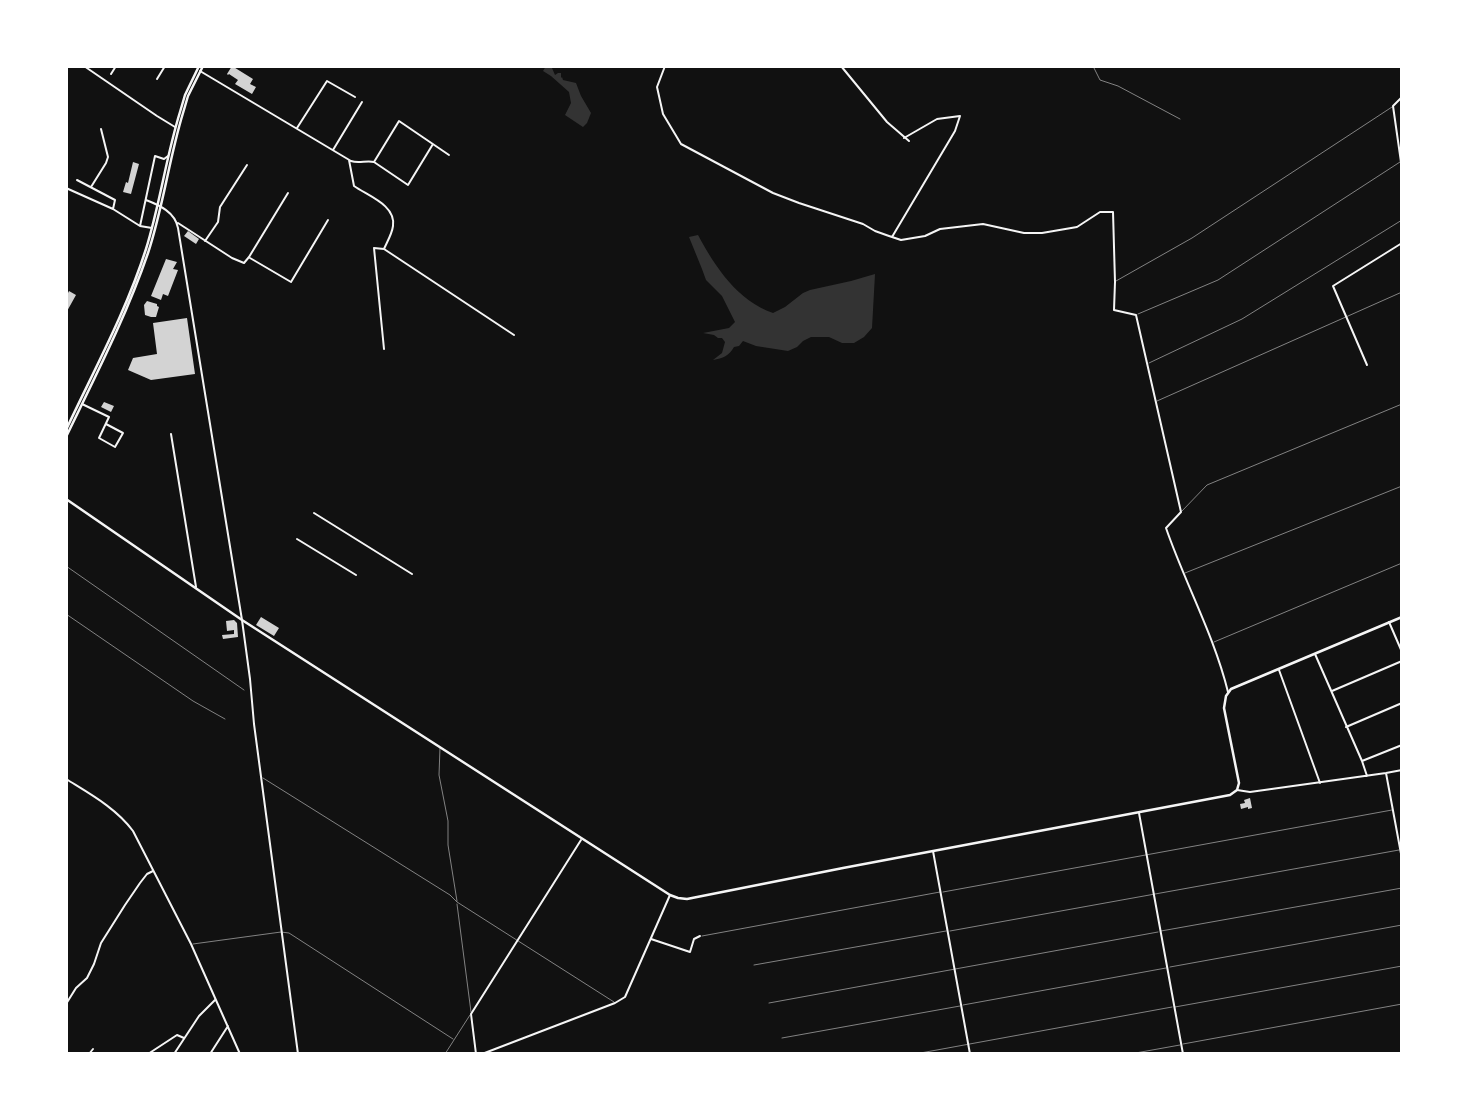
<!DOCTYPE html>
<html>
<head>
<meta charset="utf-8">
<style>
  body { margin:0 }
  #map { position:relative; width:1468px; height:1120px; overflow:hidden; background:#111; font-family:Raleway,sans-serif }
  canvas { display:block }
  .frame { position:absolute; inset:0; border:68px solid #fff; pointer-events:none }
</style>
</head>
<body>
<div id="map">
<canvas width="1468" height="1120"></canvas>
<div class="frame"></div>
</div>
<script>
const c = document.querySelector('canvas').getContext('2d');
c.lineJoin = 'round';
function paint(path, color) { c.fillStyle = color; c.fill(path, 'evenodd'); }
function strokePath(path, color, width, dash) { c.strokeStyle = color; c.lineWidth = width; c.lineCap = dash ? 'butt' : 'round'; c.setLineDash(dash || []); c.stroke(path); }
paint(new Path2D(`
  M546,66L552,68L555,75L558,73H561V78L562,77L563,80L576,83L581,96L591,113L587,123L583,127L565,115L571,103L569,92L551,76L543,71Z
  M698,235C715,267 738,301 773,313L785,307L803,293L810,290L851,281L875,274L872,328L864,337L854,343H842L829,337H811L803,341L797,347L788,351L756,346L743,341L739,346L734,347C729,356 723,358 713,360L722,353L725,342L722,338H718L714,335L703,333L729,328L735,322L722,296L706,280L702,269L689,237Z`), '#333');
paint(new Path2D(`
  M232,66L253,79L250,84L256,87L252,94L235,84L238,80L229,74L228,75L227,74Z
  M133,162L139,164L131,194L123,192L126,182L128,183Z
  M188,231L199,239L196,244L184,236Z
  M166,259L177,262L173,269L178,270L168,296L163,294L161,300L151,296Z
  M69,291L76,295L66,313V297Z
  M147,301L157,304V306L159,307L156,317H151L145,315L144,305Z
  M187,318L195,374L151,380L128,370L133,358L157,354L153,323Z
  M104,402L114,406L111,412L101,407Z
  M261,617L279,628L274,636L256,625Z
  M234,620L237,623L238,637L223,639L222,635L234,634V630L227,631L226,621Z
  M1250,798L1252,808L1248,809V807L1241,809L1240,804L1245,803L1244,800Z`), '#d3d3d3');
strokePath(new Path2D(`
  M1093,66L1100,80L1118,86L1180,119
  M1116,281L1192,238L1392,107
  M1138,314L1218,280L1400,162
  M1149,363L1242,319L1402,220
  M1157,401L1402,292
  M1182,511L1207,485L1402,404
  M66,566L244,690
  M1185,573L1402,486
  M66,614L193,701L225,719
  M1214,642L1402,563
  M440,748L439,775L448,821V845L457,901
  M263,778L450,895L457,902L614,1002
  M943,892L1392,810
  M457,904L471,1012
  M950,931L1399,850
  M1161,931L1402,888
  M702,936L940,892
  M193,944L281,932L289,933L453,1039
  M754,965L946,931
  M1170,967L1402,925
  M769,1003L1158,932
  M963,1005L1166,968
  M1175,1007L1402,966
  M782,1038L960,1006
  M1183,1044L1402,1004
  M445,1054L470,1015
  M915,1054L1172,1007
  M1130,1054L1180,1045`), '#f5f5f5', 0.5);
strokePath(new Path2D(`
  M84,66L157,116L175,127
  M665,66L657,87L663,114L681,144L773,193L799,203L863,224L875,231L889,236L901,240L925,236L940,229L983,224L1024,233H1042L1077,227L1100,212H1113L1115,282L1114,310L1136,315L1181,512L1166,528C1185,583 1214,635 1228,692
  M841,66L887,122L909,141
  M200,71L351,161C359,164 366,160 374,162L408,185L433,144
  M111,74L116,66
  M157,79L165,66
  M1402,97L1393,106L1402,169
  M297,128L327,81L355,97
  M333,150L362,102
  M349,160L354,186C368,196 396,205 393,226C392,234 387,242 384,249L514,335
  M374,162L399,121L449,155
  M77,180L115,200L113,209
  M91,187L106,163L108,157L101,129
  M66,188L113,209L140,226L152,228
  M146,200C159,205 175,212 178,228L242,620L250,679L254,724L298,1054
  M178,223L232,258L244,263L249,257L288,193
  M140,226L155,156L164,159L168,156
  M892,237L955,131L960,116L937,119L904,138
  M205,241L218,222L220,207L247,165
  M250,258L291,282L328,220
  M384,349L374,248L384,249
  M1367,365L1333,286L1402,243
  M82,404L109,417L99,438L115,447L123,433L106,424
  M171,434L196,587
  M314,513L412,574
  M297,539L356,575
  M1389,622L1402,652
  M1315,654L1362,761L1367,776
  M1279,670L1320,783
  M1332,691L1402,661
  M1346,727L1402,703
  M1362,761L1402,745
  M1386,773L1402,859
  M66,779C90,794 116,808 133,831L191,944L240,1054
  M1237,790L1250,792L1386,773L1402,770
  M1139,813L1183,1054
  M933,851L970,1054
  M651,939L690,952L694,939L700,936
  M66,1004L76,988L87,978L94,964L101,943L125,905L140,883L147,874L153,871
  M89,1054L93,1049
  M148,1054L177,1035L184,1038
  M174,1054L199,1016L215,1000
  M210,1054L228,1026
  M482,1054L615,1003L625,997L670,895`), '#f5f5f5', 2);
strokePath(new Path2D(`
  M476,1054L471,1014L581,840`), '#f5f5f5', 2);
strokePath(new Path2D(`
  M66,499L242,620L670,895L678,898L687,899L843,868L1230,795L1237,790L1239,783L1224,708L1226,696L1231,689L1402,617`), '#f5f5f5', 2.5);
strokePath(new Path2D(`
  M66,430C94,370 126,312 146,249C160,204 166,157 180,112L185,95L199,66
  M66,437C95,377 126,317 148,253C163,208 169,159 183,113L188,96L203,66`), '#f5f5f5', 2.5);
</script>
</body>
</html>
